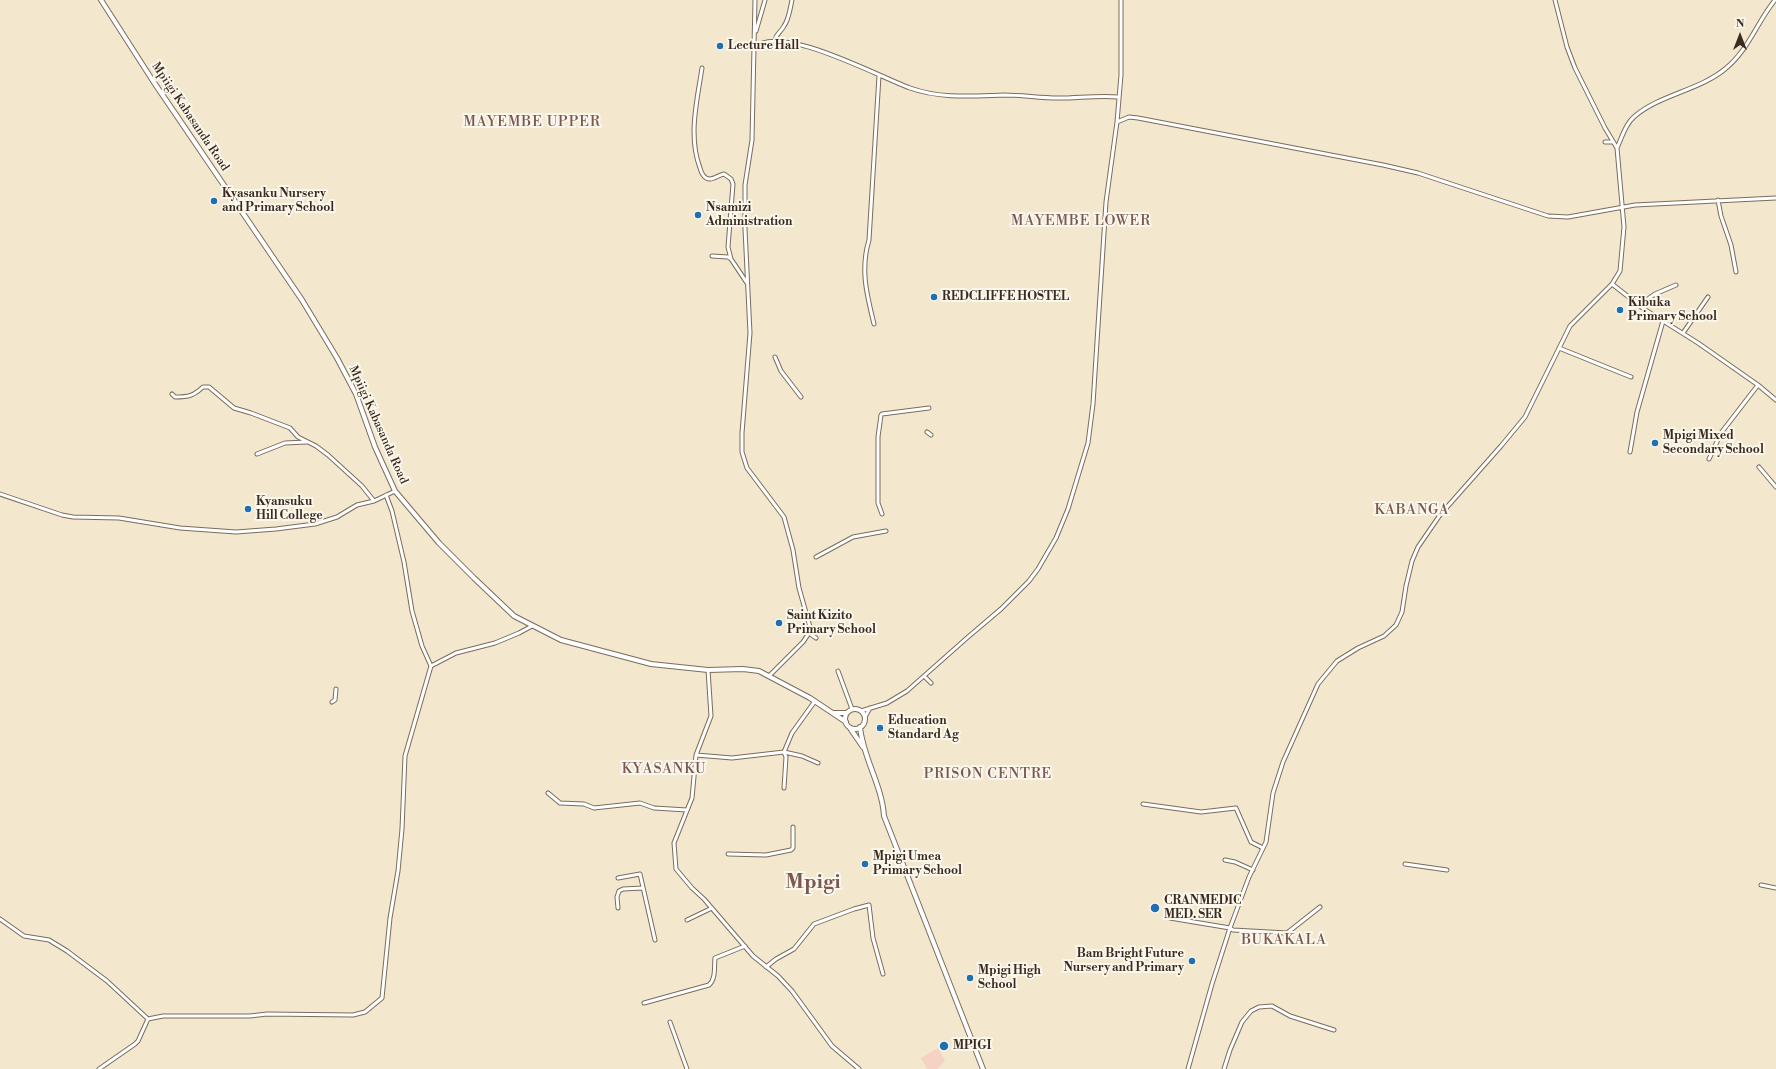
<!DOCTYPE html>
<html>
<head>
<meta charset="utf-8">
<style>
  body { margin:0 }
  #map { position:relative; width:1776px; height:1069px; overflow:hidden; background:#f3e7ce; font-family:"Libre Bodoni",serif }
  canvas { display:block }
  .north { position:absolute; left:1720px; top:16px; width:40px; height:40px; -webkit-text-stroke:3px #fbf7ec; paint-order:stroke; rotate:0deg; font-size:11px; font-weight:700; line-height:16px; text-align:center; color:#3b2a1e }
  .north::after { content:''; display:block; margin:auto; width:14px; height:18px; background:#3b2a1e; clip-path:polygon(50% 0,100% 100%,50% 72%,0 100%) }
</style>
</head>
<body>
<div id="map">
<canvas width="1776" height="1069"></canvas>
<div class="north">N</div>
</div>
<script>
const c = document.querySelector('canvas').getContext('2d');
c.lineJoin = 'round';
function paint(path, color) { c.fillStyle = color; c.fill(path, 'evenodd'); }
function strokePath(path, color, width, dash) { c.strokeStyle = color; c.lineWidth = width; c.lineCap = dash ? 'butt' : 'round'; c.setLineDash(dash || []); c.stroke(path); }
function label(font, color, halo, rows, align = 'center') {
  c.font = font + ' "Libre Bodoni",serif'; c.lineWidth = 4; c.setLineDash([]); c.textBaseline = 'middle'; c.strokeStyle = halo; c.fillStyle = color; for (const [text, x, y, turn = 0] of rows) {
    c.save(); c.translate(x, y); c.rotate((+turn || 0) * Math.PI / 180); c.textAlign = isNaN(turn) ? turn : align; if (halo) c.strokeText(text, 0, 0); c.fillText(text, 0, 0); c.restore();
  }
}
paint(new Path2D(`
  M938,1048L945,1061L937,1069H927L921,1058Z`), '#f6d2c4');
const minor = new Path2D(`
  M755,0L752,140L745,185V229L750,333L742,433V452L747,468L784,517L793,550L799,588L810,627L809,633L803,642L769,676
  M756,31L765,0
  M775,40C776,34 781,32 784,26C789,19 790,9 792,0
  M754,48C779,22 879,77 910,88C941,99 972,96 1004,95C1022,95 1040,98 1058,98C1079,98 1098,95 1119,97
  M702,68C697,101 688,136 700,168C701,172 704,179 710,179C714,179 719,175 724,174L731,179L733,184L728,247L731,259
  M1117,122L1129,117L1138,118L1383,165L1418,173L1548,216L1568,217L1635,205L1776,198
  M1605,142H1613
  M1617,148C1622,137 1626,123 1635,116C1659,95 1700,90 1725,69C1748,51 1757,22 1775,0
  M1718,200L1721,216L1731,245L1736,272
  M712,256L728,257L731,259L747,283
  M1612,284L1644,309L1698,343L1758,385L1776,400
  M1639,305L1655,294L1676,285
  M874,324C867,295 860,270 869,240L879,76
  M1683,333L1708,297
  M1559,348L1631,377
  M775,357L781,371L801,397
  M172,394L175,397C189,397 193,396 203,387H209L234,408L251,413L290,428L298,437L316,446L328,455L362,486L374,501
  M927,432L931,435
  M1630,452L1637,412L1663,321
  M257,454L285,443L307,442
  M1709,459L1721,433L1758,385
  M1759,467L1776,487
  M0,494L62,515L73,517L119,518L180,528L236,532L276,529L315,524L337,517L357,505L374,501L395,491
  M386,495L392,511L404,562L412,611L422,646L431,666
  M882,514L878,503V437L881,415L882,414L929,408
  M816,557L853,537L886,531
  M809,633L816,638
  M708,670L711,716L696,755L692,798L674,843L676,869L692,888L704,899L753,956L778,976L792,991L832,1046L859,1069
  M838,671L852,709
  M925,677L931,683
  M332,702L335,700L336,689
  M861,711L887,703L907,691L968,637L1001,609L1029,581L1038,569L1056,538L1068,509L1088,443L1093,404L1106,202L1117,122L1121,75V0
  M865,717L870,708
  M696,755L732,758L784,752L802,756L818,763
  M784,788L786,757L784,752L792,733L815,701
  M548,793L560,803L584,804L594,808L640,803L654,808L687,810
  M1143,804L1201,812L1236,808L1251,842L1263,848
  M728,854L766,855L791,850L793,848V827
  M1225,860L1235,862L1253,870
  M1405,864L1447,870
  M618,878L640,874L655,940
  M1761,885L1776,888
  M618,908L617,897L619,891L623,889L643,888
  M1170,918L1230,928L1233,930L1287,933L1320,907
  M0,919L24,936L49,940L67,951L107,981L148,1019
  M687,920L712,908
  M766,967L776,959L794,949L814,924L854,909L869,905L873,938L883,974
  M644,1003L709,985C716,979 714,967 715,958L745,946
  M670,1022L687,1069
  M99,1069L135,1044L138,1041L148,1019L163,1016H250L267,1014L353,1015L365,1012L382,998L390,918L398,871L402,829L405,756L431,666L456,653L495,643L519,633L532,626
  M1188,1069L1212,984L1230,928L1249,877L1266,842L1273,793L1283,762L1318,684L1337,661L1358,648L1384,636L1396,625L1402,612L1406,586L1412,561L1418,547L1440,515L1501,446L1525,417L1570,326L1612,284L1620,271L1624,227L1617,148L1605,128L1575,68L1567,47L1555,0
  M1224,1069L1230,1050L1242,1022L1251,1011L1259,1007L1272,1006L1290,1016L1334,1030`);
const secondary = new Path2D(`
  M101,0L153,81L302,300L337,358L356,394L375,447L395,491L439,543L474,578L514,616L561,640L651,664L708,670L743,669L759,671L810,698L846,722
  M845 719a10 10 0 1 1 20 0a10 10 0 1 1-20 0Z
  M834,713H847
  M860,727C863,758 882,785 884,816L983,1069
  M850,728L863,747`);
strokePath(minor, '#7b6c5c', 5);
strokePath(secondary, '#7b6c5c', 6);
strokePath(minor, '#fff', 3);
strokePath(secondary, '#fff', 4);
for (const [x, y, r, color] of [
  [720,46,4,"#1f6fb2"],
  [214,201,4,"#1f6fb2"],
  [698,215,4,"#1f6fb2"],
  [934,297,4,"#1f6fb2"],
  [1620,310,4,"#1f6fb2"],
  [1655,443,4,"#1f6fb2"],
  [248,509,4,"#1f6fb2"],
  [779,623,4,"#1f6fb2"],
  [880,728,4,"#1f6fb2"],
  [865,864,4,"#1f6fb2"],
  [1155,908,5,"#1f6fb2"],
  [1192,961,4,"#1f6fb2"],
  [970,978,4,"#1f6fb2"],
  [944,1046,5,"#1f6fb2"]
]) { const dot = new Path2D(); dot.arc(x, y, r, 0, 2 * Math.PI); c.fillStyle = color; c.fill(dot); strokePath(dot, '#fbf7ec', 1.5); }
label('bold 12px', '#3b2a1e', '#fbf7ec', [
  ["Lecture Hall",728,46],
  ["Kyasanku Nursery",222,194],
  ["and Primary School",222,208],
  ["Nsamizi",706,208],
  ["Administration",706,222],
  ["REDCLIFFE HOSTEL",942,297],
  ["Kibuka",1628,303],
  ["Primary School",1628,317],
  ["Mpigi Mixed",1663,436],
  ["Secondary School",1663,450],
  ["Kyansuku",256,502],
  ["Hill College",256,516],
  ["Saint Kizito",787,616],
  ["Primary School",787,630],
  ["Education",888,721],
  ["Standard Ag",888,735],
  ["Mpigi Umea",873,857],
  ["Primary School",873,871],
  ["CRANMEDIC",1164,901],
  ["MED. SER",1164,915],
  ["Bam Bright Future",1184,954,"right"],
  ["Nursery and Primary",1184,968,"right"],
  ["Mpigi High",978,971],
  ["School",978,985],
  ["MPIGI",953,1046]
], 'left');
label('12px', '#3b2a1e', '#fbf7ec', [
  ["Mpiigi Kabasanda Road",190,117,56],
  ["Mpiigi Kabasanda Road",378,425,66]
]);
c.letterSpacing = '1px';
label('14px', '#79584f', '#fbf7ec', [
  ["MAYEMBE UPPER",532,123],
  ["MAYEMBE LOWER",1081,222],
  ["KABANGA",1412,511],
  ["KYASANKU",664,770],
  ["PRISON CENTRE",988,775],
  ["BUKAKALA",1284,941]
]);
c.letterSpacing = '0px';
label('bold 20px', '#79584f', '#fbf7ec', [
  ["Mpigi",813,883]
]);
</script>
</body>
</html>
